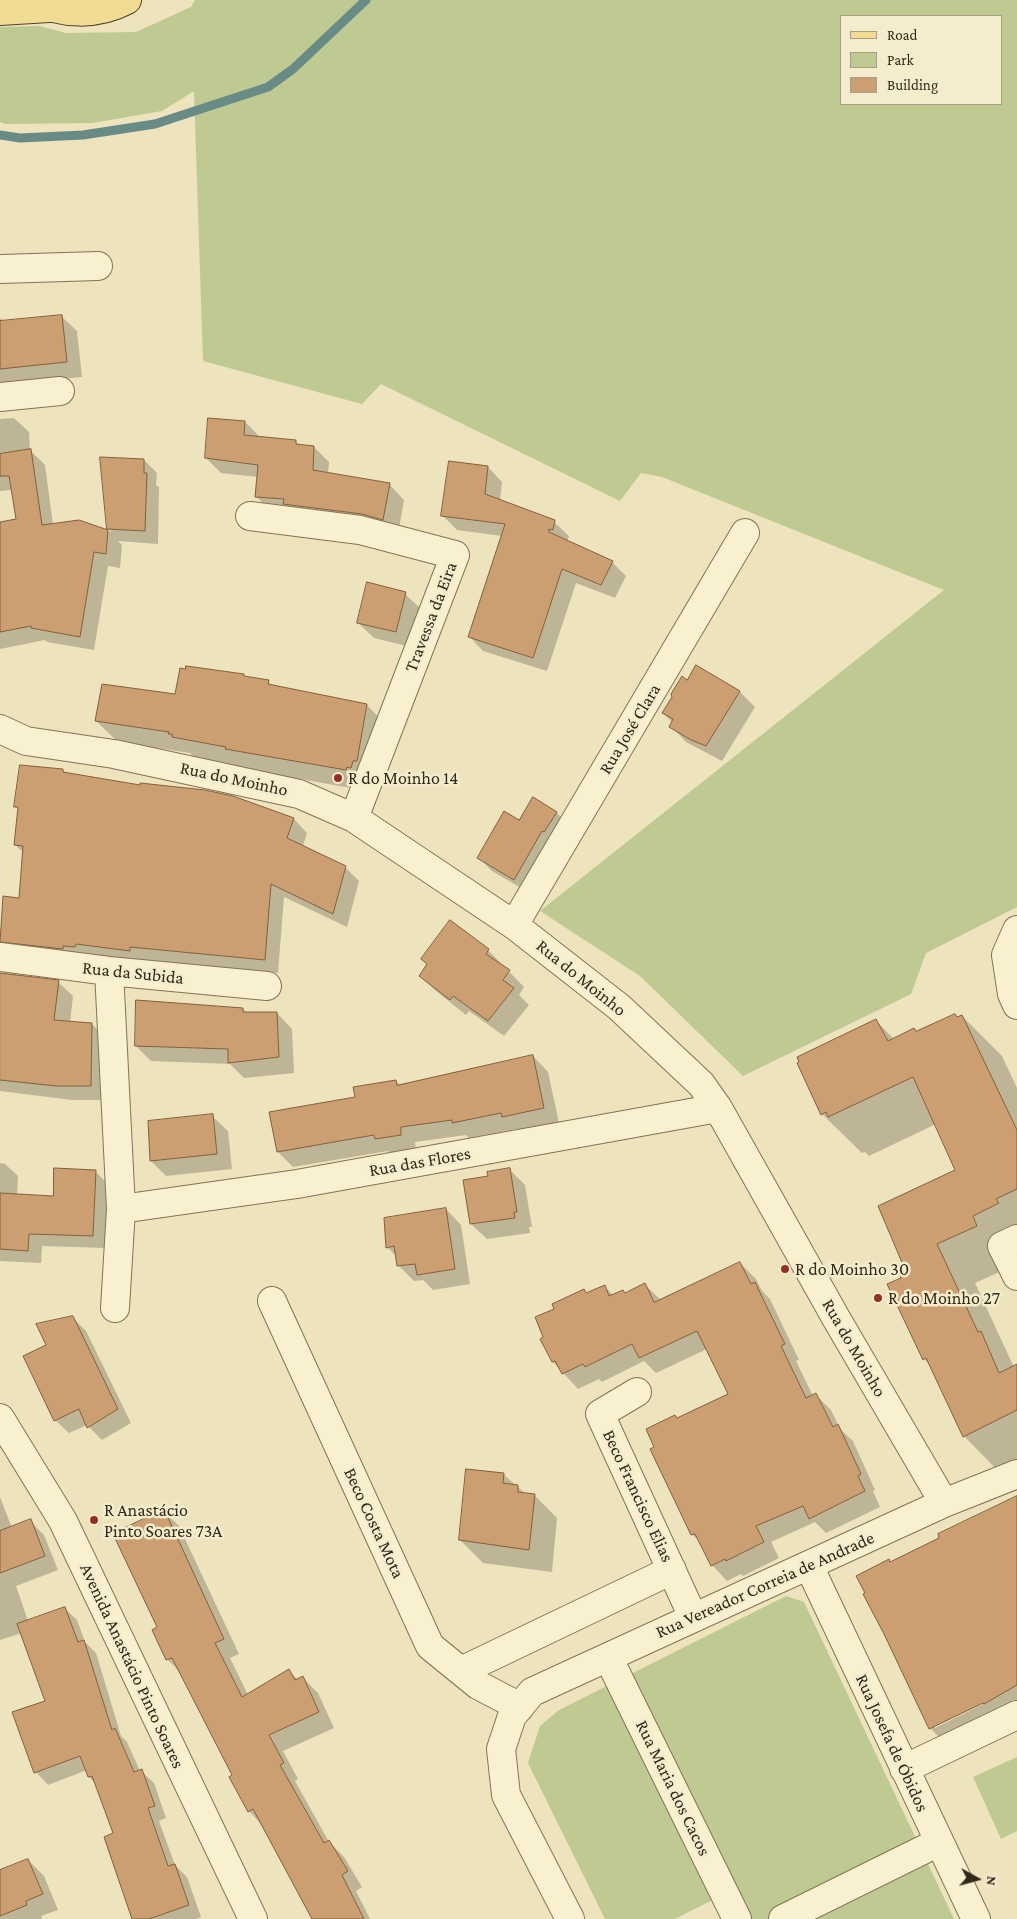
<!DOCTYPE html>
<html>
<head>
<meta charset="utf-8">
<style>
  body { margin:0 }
  #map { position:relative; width:1017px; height:1919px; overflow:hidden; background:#ede3bc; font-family:"Crimson Pro",serif }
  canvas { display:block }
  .legend { position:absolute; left:840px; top:15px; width:162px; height:90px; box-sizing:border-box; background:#f4eccc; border:1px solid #a79e85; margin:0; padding:6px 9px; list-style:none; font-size:15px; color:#33291b }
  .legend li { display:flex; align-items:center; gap:10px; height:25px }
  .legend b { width:25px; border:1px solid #a79e85 }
  .north { position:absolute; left:952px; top:1854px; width:50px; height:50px; -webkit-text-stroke:4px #f4eccc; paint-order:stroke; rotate:97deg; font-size:14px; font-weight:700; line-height:20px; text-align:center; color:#33291b }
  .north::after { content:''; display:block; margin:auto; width:18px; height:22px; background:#33291b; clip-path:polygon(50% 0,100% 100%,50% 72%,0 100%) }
</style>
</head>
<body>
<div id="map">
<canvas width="1017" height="1919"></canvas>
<ul class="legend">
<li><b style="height:6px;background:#f1dc93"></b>Road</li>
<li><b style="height:14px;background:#beca91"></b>Park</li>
<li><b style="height:14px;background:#cb9f72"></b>Building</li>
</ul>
<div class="north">N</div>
</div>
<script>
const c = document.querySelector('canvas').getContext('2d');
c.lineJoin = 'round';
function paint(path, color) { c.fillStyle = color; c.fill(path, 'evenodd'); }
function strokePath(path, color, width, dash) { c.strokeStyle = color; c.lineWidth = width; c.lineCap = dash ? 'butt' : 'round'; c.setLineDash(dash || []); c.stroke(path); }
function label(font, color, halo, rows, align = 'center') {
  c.font = font + ' "Crimson Pro",serif'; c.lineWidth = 5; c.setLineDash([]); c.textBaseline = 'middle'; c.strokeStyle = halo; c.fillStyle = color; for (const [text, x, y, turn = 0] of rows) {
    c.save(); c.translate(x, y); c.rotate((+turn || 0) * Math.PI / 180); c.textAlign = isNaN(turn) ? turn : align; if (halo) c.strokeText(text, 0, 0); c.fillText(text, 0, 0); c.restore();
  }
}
paint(new Path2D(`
  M195,0H1017V907L926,953L911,994L743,1076L640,976L540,911L944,590L662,477L641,473L620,501L381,384L362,404L203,361L194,91L162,111L92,123L5,124L0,122V27L39,26L66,33L136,32L191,7ZM841,16H1001V104H841Z
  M786,1596L804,1602L954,1919H750L734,1889L675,1919H605L528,1763L540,1726L559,1710Z
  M1017,1757V1831L1001,1839L973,1777Z`), '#beca91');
paint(new Path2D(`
  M61,316L77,331L82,377L0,385V318L4,322Z
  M14,418L29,432L30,450L45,465L53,525L79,522L112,532L108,528L144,460L157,473L156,485L159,487L158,544L118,541L122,545L120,568L108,566L94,650L47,642L45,640L0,649V523L17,520L13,490L0,491V419Z
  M245,422L260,437L296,442L300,446L314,447L329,462L328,474L389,484L404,500L398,534L271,512L256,496L258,477L221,473L206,458Z
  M488,467L502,482L500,501L554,522L569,536L567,542L612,562L626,576L615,598L576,583L547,671L483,651L469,636L502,536L457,530L443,516Z
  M405,594L421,609L411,647L374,638L358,623Z
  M246,678L268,682L273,686L367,705L388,727L368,791L249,770L246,768L195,758L190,753L118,742L96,721L176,696Z
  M687,681L740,692L755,707L722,761L686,742L671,726L673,723L663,713Z
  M63,770L66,773L294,819L307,833L303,846L345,867L359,881L347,927L284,897L278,973L144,960L143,964L19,955L5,941L20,900L24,853L15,845L19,810L15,806Z
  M533,799L557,813L570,827L528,892L492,871L479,858L520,821Z
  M488,950L524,987L519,995L529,1005L504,1036L469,1011L466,1015L436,991L420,976L429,965Z
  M0,978L58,982L73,996L70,1023L92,1024L107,1040L106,1100H72L0,1091Z
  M243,1009L247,1013H277L292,1029L294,1073L244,1078L230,1064L151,1061L136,1046Z
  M962,1016L1002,1056L1017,1088V1253L1015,1265L975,1283L1012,1363L1015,1366L1017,1365V1469L1003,1476L964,1436L932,1367L924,1359L903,1278L957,1171L936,1124L869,1156L865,1152L862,1153L822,1114L876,1021L894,1039Z
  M533,1056L548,1072L559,1123L519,1132L516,1129L469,1138L466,1135L415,1142L416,1150L391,1154L388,1151L293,1167L278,1152L356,1098L396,1081L400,1085Z
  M212,1116L228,1131L232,1169L166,1176L151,1161Z
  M0,1163L5,1164L18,1176L17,1195L54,1197L95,1171L108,1184L105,1248L42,1246L41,1263L0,1261Z
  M510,1170L525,1185L532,1227H529L530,1233L487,1239L471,1224L489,1177Z
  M446,1209L461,1225L470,1284L433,1290L423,1280L414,1281L398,1265L397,1257L387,1247Z
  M740,1263L756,1279L762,1291L770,1299L799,1360L796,1361L813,1396L816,1395L831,1410L840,1429L853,1441L875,1490L873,1491L880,1507L826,1533L815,1522L771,1542L779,1558L743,1576L741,1574L727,1581L712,1565L701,1543L692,1534L677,1419L729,1394L707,1349L656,1373L644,1361L602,1382L599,1379L578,1389L553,1362L545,1337L556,1310L584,1291L587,1294L605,1287L613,1295L625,1294L645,1285L661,1300Z
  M72,1317L86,1331L131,1423L102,1440L87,1425L69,1433L55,1420L48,1346Z
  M503,1474L526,1494L534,1495L557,1518L552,1572L483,1563L460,1540Z
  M0,1497L12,1528L30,1521L44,1535L58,1570L16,1586L28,1621L64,1608L77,1620L85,1642L96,1653L121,1736L127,1742L140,1771H141L154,1783L166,1818L159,1821L175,1865L187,1877L201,1917L196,1919H133L115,1834L96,1784L89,1777L87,1770L48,1785L36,1772L13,1713L46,1701L22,1633L0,1640Z
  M1017,1497V1709L946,1744L930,1728L891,1563ZM988,1699L989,1701L935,1728V1725Z
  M164,1511L179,1526L239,1654L230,1658L248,1695L289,1671L298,1680L303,1678L318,1693L334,1728L283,1751L298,1779L295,1781L329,1842L344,1857L362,1887L356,1891L370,1919H315L262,1825L249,1811L233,1776L181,1673L167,1659L159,1628Z
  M28,1860L44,1876L58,1910L41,1916L42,1919H0V1872Z`), '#0003');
strokePath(new Path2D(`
  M0,135L20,138L83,135L155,124L268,87L293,69L366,0`), '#688b85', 9);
const building = new Path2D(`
  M62,315L67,362L0,369V321Z
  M208,418L245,421L244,435L296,440V444L314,446L313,470L390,483L383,520L362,514L283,504L284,499L255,497L258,465L205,458Z
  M31,449L42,525L79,520L108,530L106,554L94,552L80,637L31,628V626L0,632V522L16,519L9,476H0V454Z
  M100,457L144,459V473H147L145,531L107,529Z
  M449,461L488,466L485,494L555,520L553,530L549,529V532L613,561L601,585L562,569L533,658L468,637L505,524L441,516Z
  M367,582L406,592L396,632L357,623Z
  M696,665L740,691L706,746L691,740L669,727L673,719L662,713L672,697L671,694L682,676L687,680Z
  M186,666L244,674V676L269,680L268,684L367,704L357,761H353L351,768L347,767L346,770L225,749L226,747L172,737V734H168L169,732L95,721L102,684L175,694L180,668L185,669Z
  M20,765L63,769V772L140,785V783L205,790L233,796L294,818L287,838L346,866L333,914L271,884L265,960L130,947V951L76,944L75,947L63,946V949L0,942L3,896L19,898L23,846L14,845L18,807H14Z
  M533,797L557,812L544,832L542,831L514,880L477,858L504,811L519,820Z
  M450,920L489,949L486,954L510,970L503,980L514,988L488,1021L453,996L450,1000L419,976L427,964L421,959Z
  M0,973L59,980L54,1020L92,1023L91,1086H56L0,1080Z
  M136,1000L243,1008V1012H277L279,1057L228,1063V1049L135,1046Z
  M955,1014L957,1017L962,1015L1017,1130V1189L996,1199L999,1203L973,1216L977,1226L937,1244L978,1332L981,1331L999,1373L1017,1364V1410L963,1437L926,1358L923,1360L887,1284L901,1278L900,1275L906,1272L878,1206L955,1170L913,1077L828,1117L826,1112L821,1115L797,1063L799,1062L797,1057L876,1019L888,1041L914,1028L916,1031Z
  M533,1055L544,1108L502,1117L501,1113L452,1123V1120L401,1127V1135L375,1139L374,1135L277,1152L269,1112L355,1097L353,1087L396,1080L397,1085Z
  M213,1114L217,1154L150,1161L148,1121Z
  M54,1168L96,1170L93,1236L29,1234L28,1251L0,1249V1193L53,1196Z
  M510,1168L517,1212H514L515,1218L470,1224L463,1180L488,1176L487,1172Z
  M446,1208L455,1269L417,1275L415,1264L397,1266L394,1246L386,1248L384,1218Z
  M740,1262L751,1284L755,1282L764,1301L785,1344L781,1346L806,1398L816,1393L833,1427L838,1424L861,1474L858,1476L865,1491L809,1519L803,1506L756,1526L764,1542L726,1561L725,1559L711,1566L695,1534L691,1535L650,1449L654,1447L646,1429L675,1415L677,1418L728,1394L697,1331L639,1358L632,1344L585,1367L583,1364L562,1374L555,1361L552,1362L540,1339L543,1337L535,1317L554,1309L552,1304L584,1289L586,1293L605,1285L609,1296L623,1290L625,1293L645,1283L654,1302Z
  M73,1316L118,1409L87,1428L79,1409L54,1421L23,1356L46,1345L36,1324Z
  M466,1469L504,1473L503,1483L518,1485V1492L535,1494L529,1550L459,1540Z
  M1017,1496V1685L984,1704L983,1703L929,1729L884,1634L863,1594L865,1593L856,1576L889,1559L890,1562L939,1538L938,1534Z
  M164,1509L224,1639L215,1643L242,1697L289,1669L295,1680L303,1676L319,1712L269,1735L284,1763L280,1765L324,1843L329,1840L348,1871L342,1875L364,1919H312L253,1809L248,1812L229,1777L232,1775L172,1658L166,1660L152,1630L157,1627L113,1534Z
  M31,1519L45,1556L0,1573V1531Z
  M65,1607L78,1642L84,1640L112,1730L115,1728L134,1772L142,1769L155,1806L148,1808L168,1866L175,1864L189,1905L149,1919H132L104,1837L113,1833L92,1776L88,1777L80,1756L34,1773L12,1712L45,1701L17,1624Z
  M28,1859L43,1894L26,1901L27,1905L0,1916V1870Z`);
paint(building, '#cb9f72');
strokePath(building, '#835f3c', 1);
const minor = new Path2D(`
  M0,269L98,266
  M0,397L60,391
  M250,516L360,530L455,555L354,818
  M0,729L26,741L114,754L299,794L354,818L514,925L619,1007L701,1084L718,1108L836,1318L944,1503
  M514,925L745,533
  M1017,930L1006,955L1012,994L1017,1005
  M0,957L109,971L267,986
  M109,971L121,1209L297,1184L718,1108
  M1017,1239L1002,1246L1017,1276
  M272,1301L430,1646L478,1685L520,1707
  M115,1308L121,1209
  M637,1392L600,1414L693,1617
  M0,1418L63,1521L253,1919
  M809,1566L976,1919
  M608,1657L737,1919
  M461,1671L672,1570
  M904,1769L1017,1715
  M570,1919L506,1795L501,1749L512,1716L532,1692L944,1503L1017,1474
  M783,1919L939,1842`);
const major = new Path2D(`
  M33,0C62,15 97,16 127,0
  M0,11L49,8`);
strokePath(minor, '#847356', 30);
strokePath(major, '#51402b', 30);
strokePath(minor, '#f8f0cf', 28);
strokePath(major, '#f1dc93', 28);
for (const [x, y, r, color] of [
  [338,778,5,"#923027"],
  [785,1269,5,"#923027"],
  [878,1298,5,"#923027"],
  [94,1520,5,"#923027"]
]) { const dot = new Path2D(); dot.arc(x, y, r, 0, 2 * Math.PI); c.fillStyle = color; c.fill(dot); strokePath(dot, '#f4eccc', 2); }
label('18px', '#33291b', '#f4eccc', [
  ["Travessa da Eira",431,617,-69],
  ["Rua José Clara",630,729,-59],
  ["Rua do Moinho",234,779,12],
  ["Rua da Subida",133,973,6],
  ["Rua do Moinho",581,978,39],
  ["Rua das Flores",420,1162,-10],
  ["Rua do Moinho",854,1348,60],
  ["Beco Francisco Elias",638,1496,65],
  ["Beco Costa Mota",374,1523,65],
  ["Rua Vereador Correia de Andrade",765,1585,-24],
  ["Avenida Anastácio Pinto Soares",132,1666,65],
  ["Rua Josefa de Óbidos",892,1743,65],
  ["Rua Maria dos Cacos",673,1788,64]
]);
label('18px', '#33291b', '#f4eccc', [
  ["R do Moinho 14",348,778],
  ["R do Moinho 30",795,1269],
  ["R do Moinho 27",888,1298],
  ["R Anastácio",104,1510],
  ["Pinto Soares 73A",104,1531]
], 'left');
</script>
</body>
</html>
